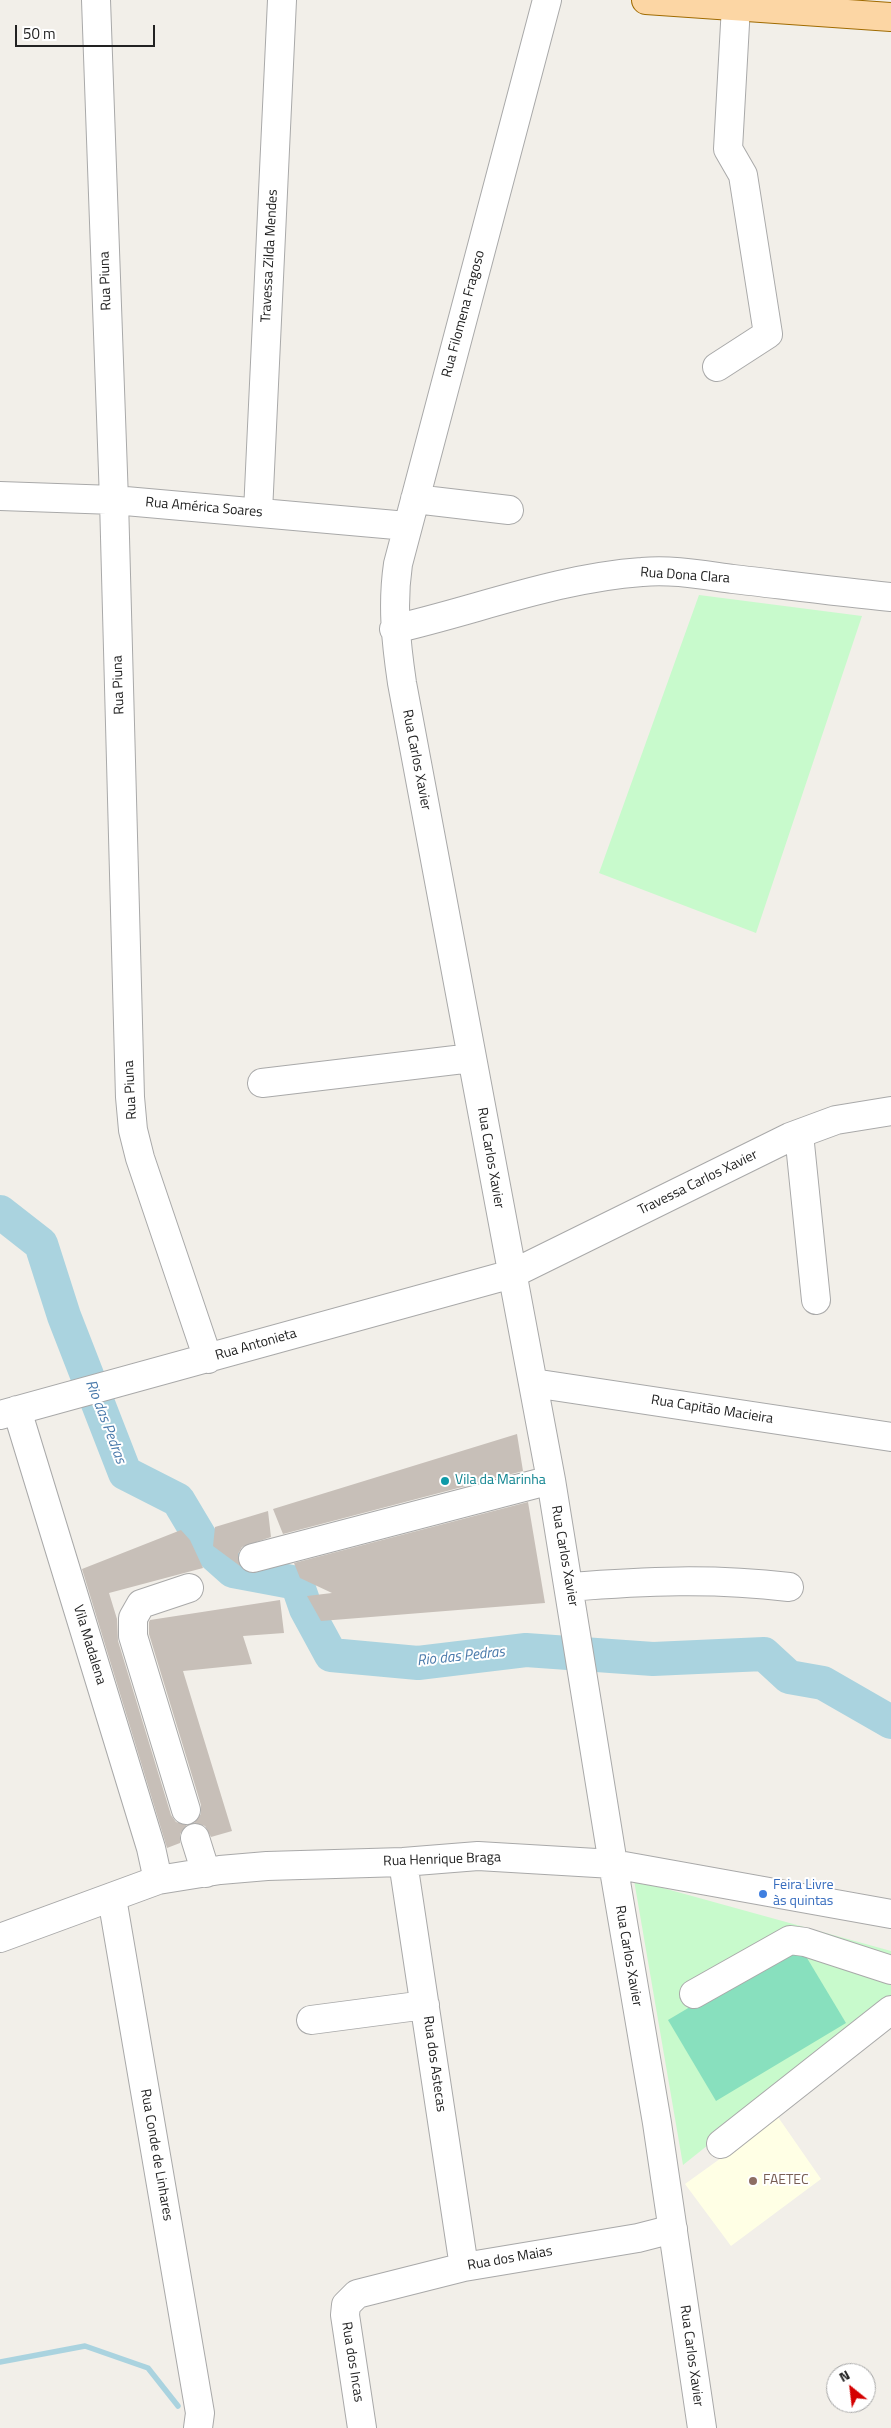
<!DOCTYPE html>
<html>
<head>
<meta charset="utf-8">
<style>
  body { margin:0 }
  #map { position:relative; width:891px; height:2428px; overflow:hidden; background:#f2efe9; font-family:"Titillium Web",sans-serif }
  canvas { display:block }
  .north { position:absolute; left:826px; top:2363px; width:50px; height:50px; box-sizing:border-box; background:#fff; border:1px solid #a7a7a7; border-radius:50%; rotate:331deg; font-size:14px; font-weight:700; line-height:20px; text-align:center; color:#222 }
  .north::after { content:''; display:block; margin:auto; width:18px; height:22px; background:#d40000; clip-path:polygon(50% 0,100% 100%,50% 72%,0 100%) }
  .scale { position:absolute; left:15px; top:25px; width:140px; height:22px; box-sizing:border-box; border:2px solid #222; border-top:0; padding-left:6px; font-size:15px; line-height:18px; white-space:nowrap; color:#222; -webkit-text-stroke:4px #fff; paint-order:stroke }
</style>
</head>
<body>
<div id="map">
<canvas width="891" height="2428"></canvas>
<div class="north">N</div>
<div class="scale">50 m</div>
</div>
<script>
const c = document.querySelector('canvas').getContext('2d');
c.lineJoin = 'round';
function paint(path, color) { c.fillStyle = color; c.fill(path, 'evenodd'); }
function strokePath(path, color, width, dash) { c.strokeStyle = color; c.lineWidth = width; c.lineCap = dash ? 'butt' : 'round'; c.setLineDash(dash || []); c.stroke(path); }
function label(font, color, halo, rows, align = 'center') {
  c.font = font + ' "Titillium Web",sans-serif'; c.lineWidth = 4; c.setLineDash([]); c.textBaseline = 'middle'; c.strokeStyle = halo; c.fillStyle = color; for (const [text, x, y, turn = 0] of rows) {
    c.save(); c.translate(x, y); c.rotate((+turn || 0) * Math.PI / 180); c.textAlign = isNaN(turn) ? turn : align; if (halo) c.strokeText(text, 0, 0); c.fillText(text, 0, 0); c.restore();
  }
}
paint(new Path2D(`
  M778,2117L821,2179L731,2246L685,2184Z`), '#ffffe5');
paint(new Path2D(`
  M699,595L862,616L756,933L599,873Z
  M634,1880L891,1951V1999L683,2165Z`), '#c8facc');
paint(new Path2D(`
  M798,1943L846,2023L716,2101L668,2020Z`), '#88e0be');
strokePath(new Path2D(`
  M0,2362L85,2346L148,2368L178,2406`), '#aad3df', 5.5);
strokePath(new Path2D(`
  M0,1212L41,1244L64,1316L125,1473L178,1500L206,1547L233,1571L297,1583L306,1609L331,1655L418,1663L526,1650L653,1659L764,1654L789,1677L823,1683L891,1722`), '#aad3df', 34);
paint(new Path2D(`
  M517,1434L523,1471L283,1534L273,1509Z
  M528,1502L545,1603L321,1621L307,1596L332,1593L300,1578L294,1563Z
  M268,1511L271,1537L242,1547L238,1554L240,1566L213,1546L215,1527Z
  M181,1530L190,1540L203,1568L109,1593L117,1619L118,1641L171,1815L176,1822L187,1825L180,1834V1843L167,1848L82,1569Z
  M280,1600L284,1633L243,1636L252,1664L183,1671L232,1831L211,1837L205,1826L194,1823L201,1814V1805L149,1634V1622L150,1620Z`), '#c7bfb8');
const minor = new Path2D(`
  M96,0L114,500L130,1097L133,1130L140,1158L208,1359
  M547,0L398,564C392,605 396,642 402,683L551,1480L613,1864L657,2123L702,2428
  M717,367L768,334L743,175L728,149L736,6
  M0,496L114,500L407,526
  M415,499L509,510
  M258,512L282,0
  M394,629C477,610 557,578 642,572C672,569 703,575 733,579C785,585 838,592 891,597
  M262,1083L472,1058
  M799,1134L816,1300
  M533,1383L891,1437
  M17,1410L151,1848L158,1880
  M0,1415L512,1274L790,1137L836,1120L891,1111
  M253,1558L551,1480
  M569,1587C646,1581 712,1578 789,1587
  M186,1810L133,1636V1618L141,1604L189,1588
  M195,1838L206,1873
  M403,1862L464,2267
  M112,1898L200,2413L198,2428
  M0,1938L158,1880L220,1870L267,1866L403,1862L478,1856L613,1864L891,1914
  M694,1994L790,1940L805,1942L891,1970
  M311,2020L425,2005
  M721,2144L891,2010
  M362,2428L345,2315L346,2305L357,2294L464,2267L638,2238L673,2229`);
const major = new Path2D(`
  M646,0L891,17`);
strokePath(minor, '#a9a9a9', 30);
strokePath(major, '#a06b00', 30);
strokePath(minor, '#fff', 28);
strokePath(major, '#fcd6a4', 28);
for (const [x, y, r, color] of [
  [445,1481,5,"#0f9aa8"],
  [763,1894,5,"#3f7fe0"],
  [753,2181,5,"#8d6e63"]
]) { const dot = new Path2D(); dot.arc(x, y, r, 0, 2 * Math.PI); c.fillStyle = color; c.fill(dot); strokePath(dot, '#fff', 2); }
label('14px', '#222', '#fff', [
  ["Travessa Zilda Mendes",270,256,-87],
  ["Rua Piuna",106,281,-92],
  ["Rua Filomena Fragoso",464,314,-75],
  ["Rua América Soares",204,508,5],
  ["Rua Dona Clara",685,576,4],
  ["Rua Piuna",119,685,-92],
  ["Rua Carlos Xavier",416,760,79],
  ["Rua Piuna",131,1090,-93],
  ["Rua Carlos Xavier",490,1158,80],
  ["Travessa Carlos Xavier",698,1183,-26],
  ["Rua Antonieta",256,1345,-16],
  ["Rua Capitão Macieira",712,1410,9],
  ["Rua Carlos Xavier",564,1556,80],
  ["Vila Madalena",89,1645,73],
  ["Rua Henrique Braga",442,1860,-2],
  ["Rua Carlos Xavier",628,1956,80],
  ["Rua dos Astecas",434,2064,82],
  ["Rua Conde de Linhares",156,2155,80],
  ["Rua dos Maias",510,2259,-10],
  ["Rua Carlos Xavier",691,2356,82],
  ["Rua dos Incas",352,2362,81]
]);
label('14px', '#0d838f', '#fff', [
  ["Vila da Marinha",455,1481]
], 'left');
label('14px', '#366cbe', '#fff', [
  ["Feira Livre",773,1886],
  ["às quintas",773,1902]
], 'left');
label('14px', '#785e54', '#fff', [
  ["FAETEC",763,2181]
], 'left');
label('italic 15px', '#4a7aab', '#fff', [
  ["Rio das Pedras",105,1422,69],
  ["Rio das Pedras",461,1657,-6]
]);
</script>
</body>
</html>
